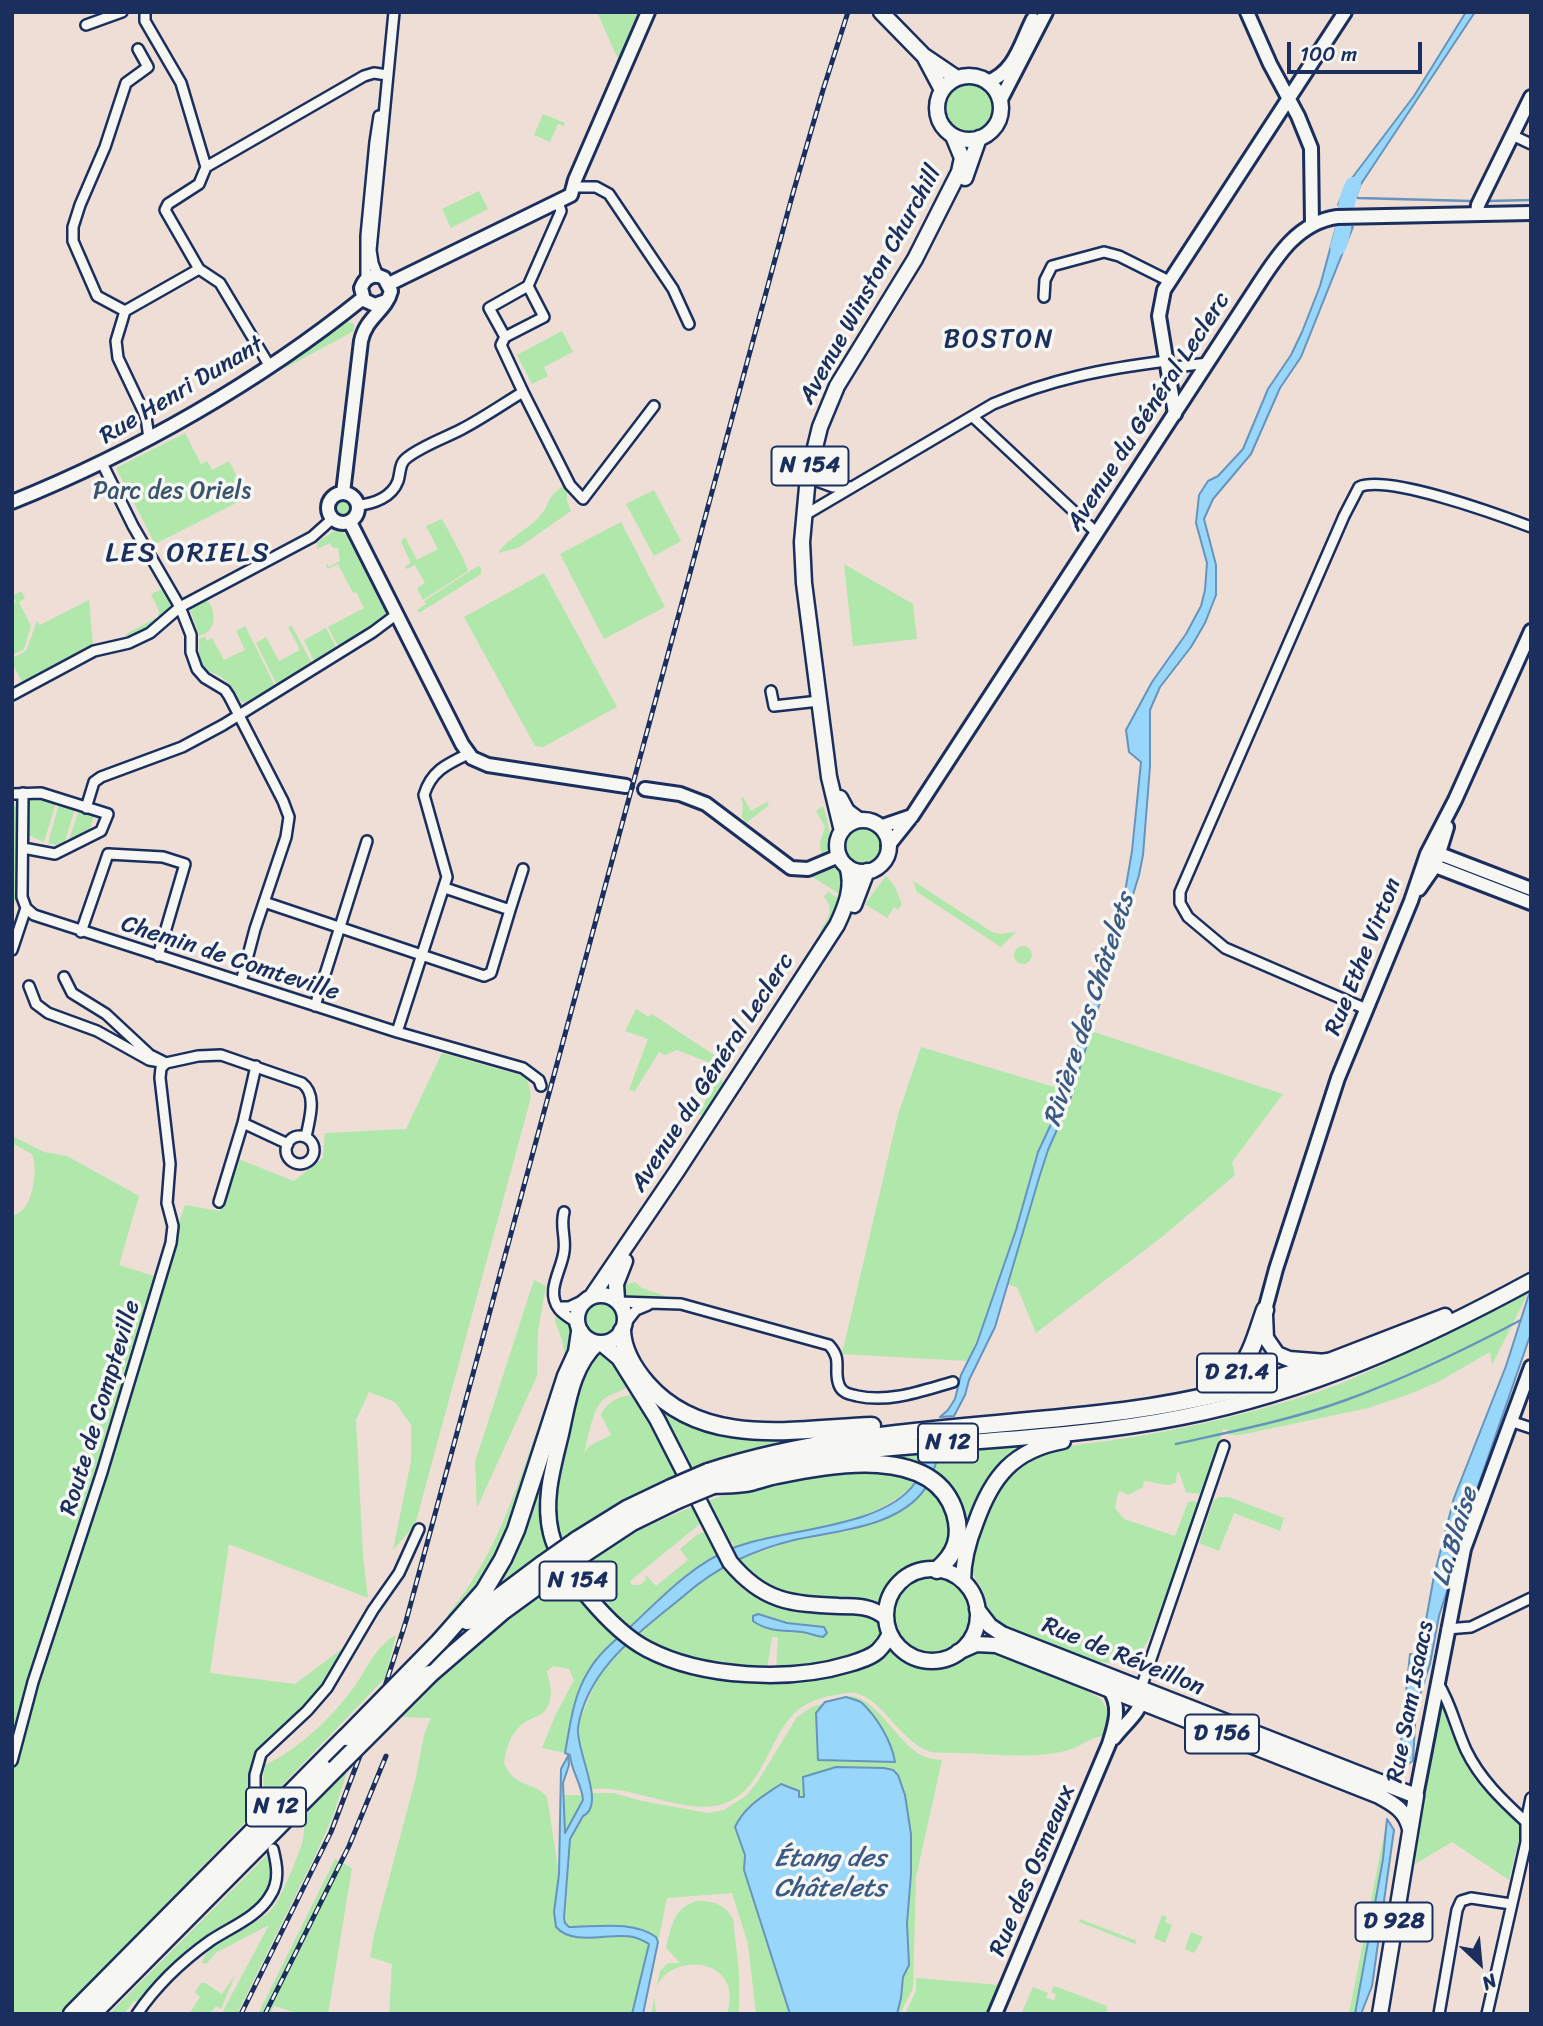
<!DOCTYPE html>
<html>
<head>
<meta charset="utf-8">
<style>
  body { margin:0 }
  #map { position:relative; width:1543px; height:2026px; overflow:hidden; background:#eeded6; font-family:Sriracha,sans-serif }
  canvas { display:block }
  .frame { position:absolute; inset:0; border:14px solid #1b2f5e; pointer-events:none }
  .north { position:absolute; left:1445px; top:1928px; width:70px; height:70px; -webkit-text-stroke:5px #f6f6f2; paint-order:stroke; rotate:154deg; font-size:19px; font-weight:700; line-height:28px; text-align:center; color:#1b2f5e }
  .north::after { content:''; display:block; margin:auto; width:24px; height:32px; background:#1b2f5e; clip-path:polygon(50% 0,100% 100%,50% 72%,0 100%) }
  .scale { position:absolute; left:1287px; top:42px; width:135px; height:32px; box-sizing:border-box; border:4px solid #1b2f5e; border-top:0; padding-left:9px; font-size:21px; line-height:24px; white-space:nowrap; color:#1b2f5e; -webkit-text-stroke:5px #f6f6f2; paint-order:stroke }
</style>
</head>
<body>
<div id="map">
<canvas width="1543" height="2026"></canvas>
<div class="frame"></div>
<div class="north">N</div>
<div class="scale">100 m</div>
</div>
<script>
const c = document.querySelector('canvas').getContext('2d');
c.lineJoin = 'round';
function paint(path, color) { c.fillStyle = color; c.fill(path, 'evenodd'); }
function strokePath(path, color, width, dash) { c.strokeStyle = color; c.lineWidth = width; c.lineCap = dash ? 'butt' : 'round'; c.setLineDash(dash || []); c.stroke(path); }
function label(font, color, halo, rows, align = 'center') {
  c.font = font + ' Sriracha,sans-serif'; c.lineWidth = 7; c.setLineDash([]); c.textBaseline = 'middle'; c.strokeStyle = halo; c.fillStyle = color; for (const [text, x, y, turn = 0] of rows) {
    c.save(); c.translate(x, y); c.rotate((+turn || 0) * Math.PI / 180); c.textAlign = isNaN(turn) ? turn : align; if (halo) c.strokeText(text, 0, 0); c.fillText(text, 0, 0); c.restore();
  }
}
paint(new Path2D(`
  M597,12H638L618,59Z
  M944 107a25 25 0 1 1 50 0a25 25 0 1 1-50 0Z
  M543,114L565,123L564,126L558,124L550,142L534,135Z
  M479,191L488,209L451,228L442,209Z
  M347,321L354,324V331L285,368L284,366L303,350Z
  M562,331L573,352L544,367L548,376L532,384L517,355Z
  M185,433L201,464L207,461L212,470L229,461L243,488L247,486L252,495L155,544L116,468Z
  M567,484V501L571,511L518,548L498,553C508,538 527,530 539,517C553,502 544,497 567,484Z
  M654,490L681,541L654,556L626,504Z
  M333 508a10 10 0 1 1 20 0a10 10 0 1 1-20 0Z
  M442,519L463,558L468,571L423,600L417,588L425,583L415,565L406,569L405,566L411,563L401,542L405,537L417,560L438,549L426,526Z
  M621,522L665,607L604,639L560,554Z
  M340,530L350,538L388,611L381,619L338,646L328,627L364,608L356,592L353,593L338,564L328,569L326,566L327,564L329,567L340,561L338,548H333L330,543L317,549V543L332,532Z
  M844,564L913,604L917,639L853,646Z
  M478,566L481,568V574L419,613L417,610L426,604L424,601Z
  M544,573L617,707L543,747L535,746L464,617Z
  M162,589L166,592L171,602C170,622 144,634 127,638L126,634L158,617L159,611L151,594Z
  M21,591L25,598L19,602L31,626L24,649L12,655V604L16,602L13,596Z
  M89,600L93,645L23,683L12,663V658L26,651L37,621L40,625Z
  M207,600C216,610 218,632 199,636L190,609Z
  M245,626L275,686L245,703C236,700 236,693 231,686C213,663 198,684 199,639L206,636V641L212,638L224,660L245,650L236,631Z
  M292,626L311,662L277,685L256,643L266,637L279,661L300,650L288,627Z
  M326,628L336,647L314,661L304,640Z
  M35,796L56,803L44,842L28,835V801L31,797Z
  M743,797L751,811L767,802L769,805L746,823L742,817L743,804L741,798Z
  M12,801L18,810L16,902L14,903Z
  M59,804L75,809L63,847L48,843Z
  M823,806C833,837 838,867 794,862V860H810L821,854L820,842L825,827L816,811Z
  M79,810L94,815L89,832L68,843Z
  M845 846a18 18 0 1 1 36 0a18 18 0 1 1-36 0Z
  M835,868C847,874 843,884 841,895L811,876Z
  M886,876L894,885L902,904L898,910L894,907L887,918L865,904Z
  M913,881L992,932L1000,934L1016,932L1001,947L917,892Z
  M828,892L840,899L832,920L824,933L820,931C828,919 835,909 824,897Z
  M1014 955a9 9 0 1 1 18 0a9 9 0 1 1-18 0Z
  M636,1009L649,1017L652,1014L729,1065L726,1069L677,1050L665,1055L659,1052L635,1091L629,1090L648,1039L625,1031Z
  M1091,1031L1283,1094L1232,1162L1235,1175L1163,1236L1036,1333L1017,1287L997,1282L990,1308L968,1361L842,1354L898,1115L921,1047L1064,1090L1076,1077Z
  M442,1053L527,1077L531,1097L415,1525L393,1550L411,1461V1425L395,1402L369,1392L356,1420L363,1556L368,1598L229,1544L210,1673L295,1684L346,1646L348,1648C334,1670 320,1691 302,1710C266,1749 239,1747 257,1810L59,2014H12V1215C32,1215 39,1170 32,1154L12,1143V1136L44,1152L67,1156L139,1196L119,1265L160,1278L185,1205L220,1211L238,1159L294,1181L323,1158L325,1133L406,1129Z
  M720,1079L725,1084L705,1115H700L699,1113C706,1102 710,1088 720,1079Z
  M534,1280L546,1286L538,1331L537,1376L477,1508L475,1462Z
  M635,1282L642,1288L677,1300L623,1298L619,1287Z
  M1531,1287L1492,1365L1490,1352L1436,1383L1404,1396L1368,1408L1240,1435H1230L1228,1430L1223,1429L1205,1489L1199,1494L1186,1492L1179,1472L1177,1473L1176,1482C1167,1489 1155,1481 1144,1481L1143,1487L1128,1495L1121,1491L1118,1493L1115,1508L1124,1519L1175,1536L1188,1502L1194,1501L1199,1504L1164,1607C1152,1622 1153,1644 1135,1655C1124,1662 1112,1664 1099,1662C1088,1661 1076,1653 1065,1649C1044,1640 1015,1639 997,1622C987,1613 986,1602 982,1590C980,1584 976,1581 974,1576C961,1550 1000,1474 1025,1461C1056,1444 1093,1444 1127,1438C1167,1432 1207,1423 1246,1413C1280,1404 1315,1394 1347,1381C1410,1354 1470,1318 1531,1287Z
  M600,1301L611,1305L619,1317L614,1332L604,1337L593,1336L587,1323L582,1320L587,1308Z
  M562,1315L567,1317L574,1338L506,1537L486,1577L447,1619L448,1614C511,1539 527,1444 565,1356L562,1340L555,1321L556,1316Z
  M601,1351L608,1353L628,1385C622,1393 611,1393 604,1399C591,1411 589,1437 584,1453L589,1446L611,1435L601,1415C608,1400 618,1398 633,1394L663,1439L679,1474L609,1509L560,1542L556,1531L553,1499L579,1381L593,1354Z
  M644,1385L664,1404L795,1438L729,1456L689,1471Z
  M554,1425L551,1548L496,1586Z
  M1032,1443L1015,1454L958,1569L948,1565L960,1550L933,1472L940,1451Z
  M924,1452L923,1468L879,1457Z
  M855,1470L901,1472L916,1482C873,1528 792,1530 733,1548V1543L723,1540L707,1501C754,1484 805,1476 855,1470Z
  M926,1488C952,1500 949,1515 953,1541L941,1557L912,1567L899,1575L885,1592L880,1609C846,1605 799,1604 768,1591C758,1586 743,1569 740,1559L795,1540L849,1531L910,1505Z
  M1220,1497H1229L1284,1518L1280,1531L1234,1513L1219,1551L1199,1543L1214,1500Z
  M696,1505L701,1523L630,1581L632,1585H640L646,1580L645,1577L646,1575L656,1586L688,1560L680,1549L698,1534L707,1531L718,1555L683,1579L628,1629L601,1601L578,1569L590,1559L632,1533Z
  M724,1566C748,1608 789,1610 832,1611C851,1612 863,1609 879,1620L881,1637L872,1650L816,1665L776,1669L778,1637H772L767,1669C724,1666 675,1660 637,1635L706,1577Z
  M895 1615a38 38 0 1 1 76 0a38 38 0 1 1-76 0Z
  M569,1579L620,1636C581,1670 573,1704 565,1753L542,1748L556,1714L574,1680L569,1669L553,1666L547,1671C548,1678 551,1685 551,1693C548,1722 534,1712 519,1727C509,1737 506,1750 504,1763C515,1789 534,1781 547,1797L559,1874L554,1912L576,1937H634L649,1944L632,2014H389L392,1964L370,1957L374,1935L416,1777L424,1735L431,1718L402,1717L423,1696L424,1691L482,1639L556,1583L566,1590Z
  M396,1635L385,1678L266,1802L263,1778L265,1765C300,1748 328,1721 352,1690C366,1672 374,1647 396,1635Z
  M629,1642L652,1655L794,1677L889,1644C904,1664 927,1675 952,1665C967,1659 975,1649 992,1649L1079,1687L1101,1699L1110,1715L1109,1726L1105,1736C1091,1736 1079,1748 1065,1751C1032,1759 994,1754 959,1753C949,1752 937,1754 928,1751C899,1741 878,1690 848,1693C831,1695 811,1699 798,1710C768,1735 765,1790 723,1804C686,1816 630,1784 592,1789L578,1741L579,1722L600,1672Z
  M847,1696C876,1694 898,1746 925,1757C930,1759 936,1759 942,1760L916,1877L913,1988L900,2014H897L903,1977L908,1968L907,1923L911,1874L909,1815L898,1776L803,1777L804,1797H799L735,1827L745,1855L744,1870L790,2014H756L748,1944L732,1893L667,1898L658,1942C648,1919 591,1927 569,1927L565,1923L570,1839L583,1816L591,1808L592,1793H613L642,1801L708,1813L724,1810L747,1795L758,1781L797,1717L812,1707ZM816,1713L883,1733L893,1751L894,1762L818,1760Z
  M1444,1706L1447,1707L1453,1738H1456C1470,1773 1494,1799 1521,1824V1832L1509,1880L1452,1842L1415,1864L1417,1830L1436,1719L1438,1708Z
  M347,1771L333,1816L315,1856L237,2014H226L223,2011L269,1925L217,1952L206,1964L202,1963C206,1939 256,1928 272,1909C281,1899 299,1854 303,1840C305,1832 303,1821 307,1814C316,1798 334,1784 347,1771Z
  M564,1795H583C582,1807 569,1824 564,1836Z
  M1387,1819C1381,1885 1368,1950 1355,2014H1349Z
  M270,1852C271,1863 275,1874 272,1884C264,1908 239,1917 220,1930C191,1950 163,1975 139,2002L134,2001L124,2014H109Z
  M335,1859L352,1868L328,2014H299L274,2006L270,2014H258Z
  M697,1901C712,1900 726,1905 733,1919L739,1973V2014H727C749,1946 637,1950 657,2014H651L660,1971L668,1963H680L666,1948C671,1927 674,1907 697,1901Z
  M1162,1915L1167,1917L1165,1922L1172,1925L1165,1943L1154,1938Z
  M1080,1919L1137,1941L1135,1944L1079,1922Z
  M1191,1932L1203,1937L1194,1953L1185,1949Z
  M1012,1959L990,2014H905L916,1991V1978L999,1985Z
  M235,1975L221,2009L216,2006L210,2014H189L200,1997L195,1992L201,1983H205L222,1994Z
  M1054,1986L1107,2006L1106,2009L1109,2010L1101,2014H1028L1022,2012L1033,1987L1048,1993L1046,1998L1054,2000L1056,1994L1051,1992Z`), '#b0e7ab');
const water = new Path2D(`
  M1466,12H1475L1361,184L1353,204L1338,205L1346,186L1414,96Z
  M1336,227H1353L1301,357L1280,388L1251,454L1213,499L1204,519L1216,565V595L1205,623L1191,647L1160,687L1150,710V766L1143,855L1139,875L1070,1100L1048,1150L1039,1178L995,1327L969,1380L965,1395L954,1416L940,1417L948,1410L955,1399L961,1375L977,1343L1016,1230L1038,1152L1052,1122L1068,1078L1126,886L1132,851L1141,762L1129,752L1126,730L1152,682L1186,634L1201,606L1205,590L1207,563L1196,523L1199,495L1208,481L1218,476L1243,449L1268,389L1291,355L1302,332L1320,286Z
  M1531,1288V1333L1447,1576V1579L1450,1580L1449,1585L1439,1616L1430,1664L1416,1707L1413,1761L1398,1770L1410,1654H1414L1409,1684L1411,1685L1418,1664L1434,1576L1454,1498L1506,1366Z
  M940,1451C935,1465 931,1482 921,1494C892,1528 834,1531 794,1540C753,1550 717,1567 686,1594C642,1631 588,1666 578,1727C575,1750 607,1805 583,1816L570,1839L564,1918L565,1923L569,1927C596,1927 633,1920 656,1937L658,1942L643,2014H632L649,1944C644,1941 638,1938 633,1937C610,1932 574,1947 556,1927L554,1912L559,1874L561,1769L568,1756L569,1765L563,1783L565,1833L583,1800C582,1784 571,1771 570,1755L565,1753C570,1726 573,1696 588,1672C598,1654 613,1642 628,1629C659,1600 692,1564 733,1548C783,1528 883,1529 915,1483C922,1474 923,1463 924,1452Z
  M758,1614L787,1623L824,1627L827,1633L823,1637C815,1636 809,1633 802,1632C784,1630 768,1632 753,1621V1616Z
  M846,1697C852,1699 858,1700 862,1703C877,1717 892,1742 895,1762L818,1760L816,1713L825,1702Z
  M836,1767L884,1768L893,1770L898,1775L905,1795L911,1834V1874L907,1923L909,1965L903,1977L901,1998L897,2014H790L744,1870L745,1855L735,1827C745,1806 762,1797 781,1784L799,1791V1797H804L803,1777Z
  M1387,1819L1394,1830L1372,1986L1361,2014H1355L1383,1859Z`);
paint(water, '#98d7fa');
strokePath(water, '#6694bc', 2);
strokePath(new Path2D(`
  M1352,195L1358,198L1471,201
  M1488,201L1531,200
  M1176,1444C1233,1431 1291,1420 1346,1400C1407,1378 1464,1350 1521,1320`), '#6694bc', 2.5);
strokePath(new Path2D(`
  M1338,247C1347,225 1342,207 1353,185`), '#98d7fa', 16);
const minor = new Path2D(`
  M145,12V21L181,83L206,167L199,184L168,204L165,210L199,269
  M86,25L122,12
  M138,49L148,67L126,83L105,147L80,205L73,227V241L97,296L125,311L199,269L220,283L269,365
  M1512,135L1531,144
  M206,167L364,76L374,73L387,75
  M573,187H596L609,194L673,289L689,324
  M378,276L373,263L371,250L394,12
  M366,279V236L375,142L379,116
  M528,286L544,317L505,337L489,308Z
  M528,286L561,211L558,202
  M1044,297L1045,280L1052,266L1104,252L1119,256L1169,281
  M125,311L116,341L118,358L146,417L149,438
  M505,337L501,345L523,392
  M1167,368L1208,363
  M973,417L1097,533
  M102,463L133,526L180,607L191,635V652L197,669L205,678L225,690L229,696L283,801L289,817L286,837L255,929L241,982
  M814,480L833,487H850
  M358,505C374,504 392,497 398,481C401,471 399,463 408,457C424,445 445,438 462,429C483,418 503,404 523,392L570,485L583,499L654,406
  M810,512L993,404C1052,379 1103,369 1166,361
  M771,691L774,706L819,701
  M12,695L94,651L129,643L150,633L180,607L312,537L332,519
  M23,793L22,897L26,908L34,915L397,1032L523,1068L539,1080L541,1086
  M12,794L41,793L108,814L101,831L55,854L23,848
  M86,808L94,782L101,777L182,747L223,725L373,632L397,614
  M264,902L484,976L491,973L510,910L445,888
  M510,910L523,869
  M81,932L108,854L163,857L185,864L158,956
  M12,950L26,908
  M29,986L36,1004L48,1013L97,1031L149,1060L166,1063L198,1056L221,1055L302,1083C318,1095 309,1120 306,1137
  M315,1006L367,841
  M1366,1009L1225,948L1188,917L1180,903V892L1344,516L1359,487C1387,474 1499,515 1531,527
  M397,1032L447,877L424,795C431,771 447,764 468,754
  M256,1066L243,1123L288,1144
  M286 1150a14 14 0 1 1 28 0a14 14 0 1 1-28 0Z
  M219,1202L243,1123
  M564,1212C560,1226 566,1237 564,1251C562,1270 545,1291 559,1309C564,1315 571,1318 577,1323
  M619,1302L681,1304L829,1345C843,1360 833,1369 839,1385C842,1393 849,1394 857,1396C890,1403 921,1391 953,1382
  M558,1307H569L586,1299
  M625,1324L636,1310L648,1305
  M1510,1421L1531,1428
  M1447,1629L1471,1627L1531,1598
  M1438,1683C1452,1706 1455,1726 1466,1750C1480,1779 1502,1800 1526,1822
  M1141,1688L1224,1446
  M12,1761L33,1682L102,1472L171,1243L173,1226L167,1203L170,1164L160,1078L161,1068L166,1063L150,1055L106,1014L72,993L64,977
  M259,1807L255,1792V1775L261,1754L307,1711L327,1688L373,1610L399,1573L419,1529
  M137,2014C156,1986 182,1961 210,1941C229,1928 258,1917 270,1896C280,1881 277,1865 273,1849
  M1439,2014L1457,1910L1461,1901L1471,1898L1511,1904
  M1487,2014L1526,1842V1822L1531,1798`);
const tertiary = new Path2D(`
  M1247,12L1270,64L1298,116L1311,148L1312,224
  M1477,214L1478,205L1531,97
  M389,284L571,195L575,180L648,12
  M1175,414L1159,316L1164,290L1345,12
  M328 508a15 15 0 1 1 30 0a15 15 0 1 1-30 0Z
  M343,493L361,341C366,317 386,311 391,291L384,278C374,273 365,277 361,288L364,300L375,305L386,301
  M12,502C136,452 259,382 363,298
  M350,522L462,744L472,758L488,765L626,786
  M645,789L680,794L706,804L791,868L808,869L839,856`);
const secondary = new Path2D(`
  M987,82C1015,73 1021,42 1033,19
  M1000,101L1046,12
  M880,827L912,816
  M888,846L912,816L1251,296C1273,263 1294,223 1337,217L1531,213
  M1427,854L1435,866L1531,903
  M1433,854H1440L1531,889
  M1419,889L1435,866L1447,827
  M1265,1310L1276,1269L1338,1078L1411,901L1427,854L1455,800L1531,631
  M1114,1738C1123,1725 1142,1712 1142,1696
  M1416,1796L1464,1549L1531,1367
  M995,2014L1109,1744C1115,1725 1122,1705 1108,1688`);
const primary = new Path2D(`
  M881,12L923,55L957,78
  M924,56L942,90
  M937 108a32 32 0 1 1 64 0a32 32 0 1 1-64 0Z
  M965,178L979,138
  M840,798L847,811L859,820
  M837 846a26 26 0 1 1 52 0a26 26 0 1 1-52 0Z
  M842,831L829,777L804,583L802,542L808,476L820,427L837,386L915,259L959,172L962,158L953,136
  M854,905L867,871
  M577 1319a24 24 0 1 1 48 0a24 24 0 1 1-48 0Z
  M592,1296L677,1171L837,925C846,906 854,886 847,866
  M617,1300L616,1284L625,1261
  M1265,1315L1266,1338L1277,1354L1289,1359L1326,1362L1445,1316
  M598,1343C572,1366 568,1403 561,1434C553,1467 543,1500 551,1533C560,1571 613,1631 647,1649C702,1678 790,1682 849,1664C859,1661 870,1658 878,1651C883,1646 887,1640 890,1634
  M601,1343L619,1358L657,1419L730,1562C763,1602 791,1604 839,1606C857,1606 872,1606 886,1618
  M724,1481L791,1462L834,1454C950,1440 1067,1440 1182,1417C1308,1392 1419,1342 1531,1281
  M886 1615a46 46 0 1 1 92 0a46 46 0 1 1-92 0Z
  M963,1581C963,1560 968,1542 976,1522C992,1477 1013,1450 1063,1441
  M977,1609L990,1626L1002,1634L1416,1796L1380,2014
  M958,1652L976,1644L996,1645L1379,1796C1394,1804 1406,1811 1410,1829`);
const trunk = new Path2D(`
  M622,1331C623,1351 634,1369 647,1384C704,1449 796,1429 872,1426
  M1210,1386C1249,1376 1253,1343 1265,1310
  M708,1472C844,1428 984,1429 1124,1411C1192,1402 1262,1385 1326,1362
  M713,1485C724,1484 735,1485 746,1483C756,1481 766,1477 777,1475C830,1464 934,1444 955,1513C962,1537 956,1554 937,1570
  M577,1540L627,1509L671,1488
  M585,1553L632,1522L677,1500
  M467,1621L543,1564
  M440,1641L484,1591L503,1559L516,1530L566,1376L577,1352L580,1332
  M430,1674L503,1611L551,1576
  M72,2014L346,1737
  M92,2014L335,1769`);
strokePath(minor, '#1b2f5e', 14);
strokePath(tertiary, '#1b2f5e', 18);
strokePath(secondary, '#1b2f5e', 18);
strokePath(primary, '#1b2f5e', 19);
strokePath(trunk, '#1b2f5e', 21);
strokePath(minor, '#f6f6f2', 9);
strokePath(tertiary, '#f6f6f2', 12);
strokePath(secondary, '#f6f6f2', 12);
strokePath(primary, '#f6f6f2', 14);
strokePath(trunk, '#f6f6f2', 16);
const rail = new Path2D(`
  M241,2014L331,1832L377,1711L406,1621L793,193L823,90L848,12
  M265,2014L349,1846L386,1756`);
strokePath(rail, '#1b2f5e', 5);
strokePath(rail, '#f6f6f2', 2.5, [8]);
const trunkBridge = new Path2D(`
  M671,1488L708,1472
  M677,1500L713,1485
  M543,1564L577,1540
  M551,1576L585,1553
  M346,1737L440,1641
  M335,1769L430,1674`);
strokePath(trunkBridge, '#1b2f5e', 21, []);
strokePath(trunkBridge, '#f6f6f2', 16);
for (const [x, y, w] of [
  [810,466,77],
  [1237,1373,80],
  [948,1443,60],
  [578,1581,77],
  [1222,1734,74],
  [276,1807,60],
  [1394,1922,77]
]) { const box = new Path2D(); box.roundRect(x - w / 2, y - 19.5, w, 39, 5); c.fillStyle = '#f6f6f2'; c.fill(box); strokePath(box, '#1b2f5e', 2); }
label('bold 23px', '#1b2f5e', null, [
  ["N 154",810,466],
  ["D 21.4",1237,1373],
  ["N 12",948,1443],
  ["N 154",578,1581],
  ["D 156",1222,1734],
  ["N 12",276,1807],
  ["D 928",1394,1922]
]);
label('24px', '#1b2f5e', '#f6f6f2', [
  ["Avenue Winston Churchill",871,285,-61],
  ["Rue Henri Dunant",182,391,-31],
  ["Avenue du Général Leclerc",1149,412,-57],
  ["Rue Ethe Virton",1364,957,-68],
  ["Chemin de Comteville",230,959,18],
  ["Avenue du Général Leclerc",713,1073,-57],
  ["Route de Compteville",101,1408,-73],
  ["Rue de Réveillon",1123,1657,22],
  ["Rue Sam Isaacs",1411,1702,-79],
  ["Rue des Osmeaux",1033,1871,-67]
]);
label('24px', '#39546d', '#f6f6f2', [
  ["Parc des Oriels",172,492]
]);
c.letterSpacing = '2px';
label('26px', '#1b2f5e', '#f6f6f2', [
  ["BOSTON",999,340]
]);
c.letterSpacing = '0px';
label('italic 26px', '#3a5985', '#f6f6f2', [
  ["Rivière des Châtelets",1090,1010,-72],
  ["La Blaise",1456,1537,-73],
  ["Étang des",830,1859],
  ["Châtelets",830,1889]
]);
c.letterSpacing = '2px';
label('28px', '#1b2f5e', '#f6f6f2', [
  ["LES ORIELS",188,554]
]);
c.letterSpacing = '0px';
</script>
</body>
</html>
